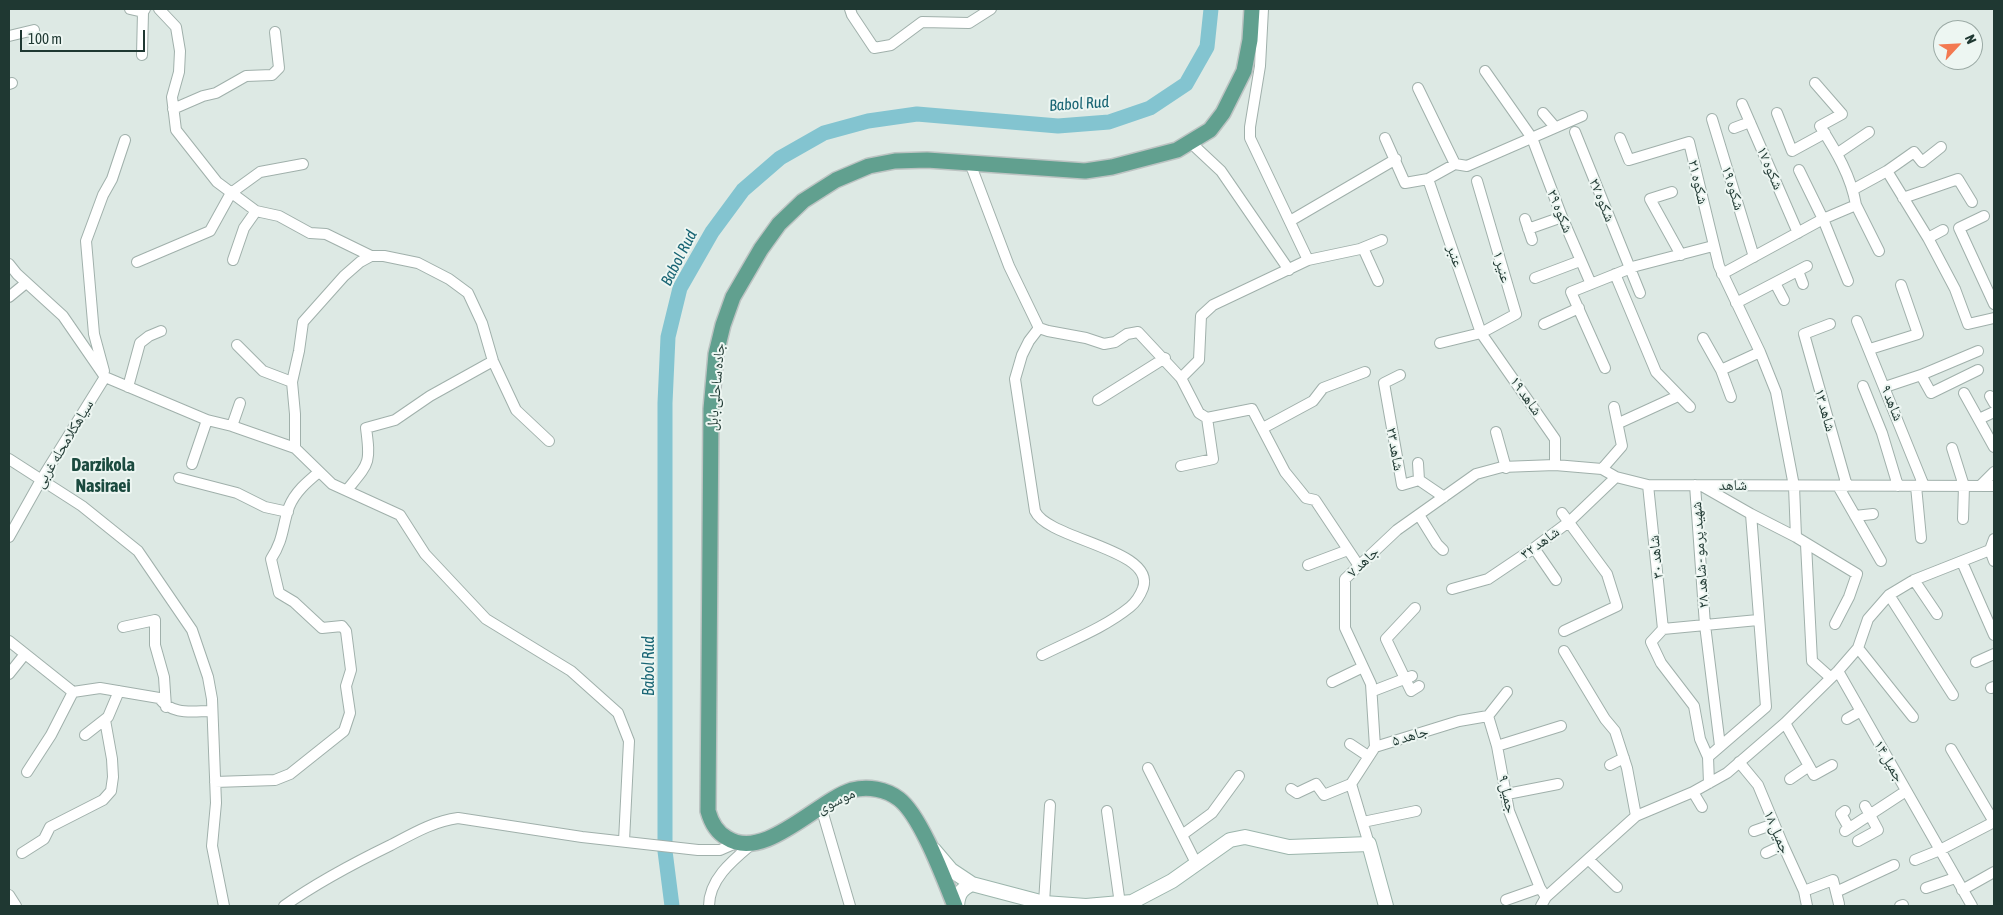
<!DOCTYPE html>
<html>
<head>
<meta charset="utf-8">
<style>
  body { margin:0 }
  #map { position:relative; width:2003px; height:915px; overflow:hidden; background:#dde9e4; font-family:"Asap Condensed",sans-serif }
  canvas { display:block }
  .frame { position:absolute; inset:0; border:10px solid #1f3832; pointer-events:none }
  .north { position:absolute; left:1933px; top:20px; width:50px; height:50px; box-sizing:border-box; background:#edf6f2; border:1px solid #9baaa5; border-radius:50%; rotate:65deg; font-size:14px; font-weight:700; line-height:20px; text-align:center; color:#1f3832 }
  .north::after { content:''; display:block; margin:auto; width:18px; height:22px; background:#f37951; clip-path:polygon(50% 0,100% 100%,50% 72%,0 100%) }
  .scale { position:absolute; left:20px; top:30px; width:125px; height:22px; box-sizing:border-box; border:2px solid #1f3832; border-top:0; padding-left:6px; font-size:15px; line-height:18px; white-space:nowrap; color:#1f3832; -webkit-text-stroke:4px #edf6f2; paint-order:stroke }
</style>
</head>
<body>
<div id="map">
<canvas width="2003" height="915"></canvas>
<div class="frame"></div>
<div class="north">N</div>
<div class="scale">100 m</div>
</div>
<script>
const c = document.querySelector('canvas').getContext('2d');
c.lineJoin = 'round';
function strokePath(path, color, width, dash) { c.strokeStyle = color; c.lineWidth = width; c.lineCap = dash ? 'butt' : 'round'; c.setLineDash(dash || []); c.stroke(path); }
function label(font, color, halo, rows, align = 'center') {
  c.font = font + ' "Asap Condensed","Noto Naskh Arabic",sans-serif'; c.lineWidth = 4; c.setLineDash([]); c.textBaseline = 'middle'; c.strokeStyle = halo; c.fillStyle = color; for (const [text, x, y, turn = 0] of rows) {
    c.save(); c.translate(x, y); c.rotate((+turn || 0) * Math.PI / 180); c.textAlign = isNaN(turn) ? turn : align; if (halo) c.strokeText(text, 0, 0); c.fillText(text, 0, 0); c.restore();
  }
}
strokePath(new Path2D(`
  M672,906L665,851V403L668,337L680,288L712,232L743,190L780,158L824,133L868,121L917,114L1058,126L1109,122L1150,108L1186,84L1207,47L1211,9`), '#83c4d0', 15);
const street = new Path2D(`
  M130,9L143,12L145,9
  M159,9L176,27L180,51L179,72L172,97L176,130L217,182L256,211L279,216L310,233L326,234L371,256
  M850,9L852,15L874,48L891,45L922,22L969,23L991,9
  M1263,9L1260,66L1250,127V138L1308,260
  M9,36L34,30
  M142,55L143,12
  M1485,71L1532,138L1562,217L1591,284
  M9,84L12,83
  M1418,88L1455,164
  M1742,104L1798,233
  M173,109L203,96L216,93L246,76L272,75L279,68L275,32
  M1543,113L1555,127
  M1777,113L1792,151L1825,133
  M1712,119L1754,257
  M1734,128L1750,122
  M1575,132L1640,293
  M1385,138L1405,183L1428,179L1455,164L1467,166L1582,116
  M1620,138L1629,160L1689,142L1719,266L1760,352L1776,392L1794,486L1796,537
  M1190,142L1221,171L1289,270
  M1838,153L1869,132
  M970,163L1009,266L1039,328L1029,341L1022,355L1015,379L1035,511C1048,540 1156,549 1143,588C1140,596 1136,602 1130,607C1104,628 1072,640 1042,655
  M1799,170L1823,219L1848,281
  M1887,171L1928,238L1955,289L1968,324L1994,318
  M1428,179L1481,333L1555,439V465
  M1854,189L1887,171L1914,152L1922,162L1941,147
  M1672,192L1650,199L1681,255
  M1903,198L1958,179L1972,202
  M1856,205L1879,251
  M1984,216L1959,228L1994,304
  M1525,219L1532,240
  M1290,221L1396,159
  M1528,229L1562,217
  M1928,238L1943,230
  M1363,248L1378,281
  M233,260L244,228L256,211
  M137,262L210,231L231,193L260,172L303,164
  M9,264L17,274L63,316L105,377L207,420L232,426L295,448L332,484L400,515L425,554L486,619L571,671L618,713L629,741L624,841
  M1798,271L1803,284
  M1615,274L1656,372L1690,407
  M1722,274L1823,219L1856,205C1851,176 1836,151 1820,126L1842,114L1815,83
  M1535,278L1580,261
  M1775,283L1784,300
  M9,297L26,283
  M1736,303L1807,266
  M1857,321L1924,486
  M1544,324L1579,308
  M1830,324L1804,334L1847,486
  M1039,328L1048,331L1086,338L1104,344L1115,342L1127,334L1138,332L1181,378L1199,413L1207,418L1252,409L1285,472L1306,498L1315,500L1359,566
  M1703,338L1721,370L1731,397
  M1440,343L1481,333L1516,314L1477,181
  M237,345L263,371L292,382
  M1870,349L1918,334L1901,285
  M1605,368L1571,292L1636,266L1713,246
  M1721,370L1760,352
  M104,371L94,334L86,241L103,195L112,179L125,140
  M1400,375L1384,383L1402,485L1419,480L1444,497
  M1921,375L1931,393L1978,370
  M1181,378L1199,360L1201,316L1213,305L1308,260L1360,249L1382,240
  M1863,386L1882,433L1898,486
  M128,387L140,343L149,336L161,331
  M1885,387L1921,375L1978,351
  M1964,393L1994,447
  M1990,396L1994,403
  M1098,400L1165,358
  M1979,419L1994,412
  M1619,423L1678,396
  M232,426L240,403
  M1263,428L1313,401L1323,388L1365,372
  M1496,432L1506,468
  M295,448V414L292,382L299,351L303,322L344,276L360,262L371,256H384L418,263L449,279L468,293L482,323L493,361L516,410L549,441
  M1952,448L1964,486L1963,519
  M9,459L82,506L138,551L192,630L208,677L212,699L216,803L212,846L224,906
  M1418,463L1419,480
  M192,464L207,420
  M1181,466L1213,459L1207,418
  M1602,469L1622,446L1614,407
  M179,478L237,493L265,507L288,512
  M1648,485L1663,629
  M1695,485L1705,625L1720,746
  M1702,486L1751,514L1796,537L1857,574L1849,597L1835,624
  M1838,486L1881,561
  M1916,486L1921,538
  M1980,486L1994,472
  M347,490C369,463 371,464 366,428L395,420L430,396L493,361
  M1562,513L1607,574L1617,606L1564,631
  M1419,515L1437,544L1443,550
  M1855,516L1873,514
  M9,537L41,480L105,377
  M1806,544L1812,661L1831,678
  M1534,548L1556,580
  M1990,550L1994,561
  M1962,562L1994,635
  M1308,565L1348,550
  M1914,580L1937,614
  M1452,589L1488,579L1534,548L1570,521L1616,477
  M1889,595L1953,695
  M1415,608L1386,639L1411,691L1419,686
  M123,627L155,620V645L164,677L166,707
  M9,641L73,692L100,688L159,698C173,716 192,711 212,711
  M1858,648L1913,717
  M1564,651L1605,719L1615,731L1627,768L1636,816
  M1976,662L1994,654
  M1838,671L1972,906
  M9,674L25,654
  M1332,682L1363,667
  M1991,688L1994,687
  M1373,691L1412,676
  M1488,716L1497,746L1509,811L1540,888L1546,897
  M1488,716L1507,692
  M1847,719L1861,711
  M1785,723L1814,775L1832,765
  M85,735L108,717L119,691
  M1350,744L1368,756
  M1497,746L1561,726
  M1375,747L1371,684L1345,628V579L1397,530L1476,474L1502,467L1555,465L1602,469L1616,477L1648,485L1994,486
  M1708,757L1766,707L1751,514
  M1739,762L1758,785L1783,845L1804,891L1807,906
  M1610,765L1624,758
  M1148,768L1196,863
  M27,772L51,735L73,692
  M1790,779L1809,766
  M215,782L275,780L290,774L344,731L350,713L346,686L351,670L346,631L342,626L322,628L294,602L279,593L271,559C284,539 282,527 289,507C295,492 307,482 319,472
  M1709,783L1708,757L1700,739L1694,706L1661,663L1651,642L1663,629L1758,620
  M1351,784L1375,747L1459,721L1488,716
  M1351,784L1369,844
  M1291,789L1297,793L1316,784L1324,795L1351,784
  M1693,792L1702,807
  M1507,794L1558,784
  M821,807L850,906
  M1107,811L1120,904
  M1845,811L1841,814L1849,828
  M1363,822L1416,811
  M1754,831L1774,824
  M1845,831L1906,791
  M1182,835L1212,813L1239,776
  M1858,841L1878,830L1865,806
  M22,853L44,839L50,827L103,800L111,791L113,777L112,759L105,720
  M1766,853L1783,845
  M1589,860L1617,887
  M1915,860L1940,850L1994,822L1951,749
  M1926,888L1955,878
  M1962,890L1994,872
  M1804,891L1833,880L1839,904
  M1836,892L1894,865
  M9,895L16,906
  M1506,900L1540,888
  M1044,903L1050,805
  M284,906C318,882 354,863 391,845C412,834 434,821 458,818L582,837L698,850H720L736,843
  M709,906C709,879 733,860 752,844
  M1541,906L1546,897L1636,816L1693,792L1727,773L1785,723L1838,671L1858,648L1868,619L1889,595L1914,580L1990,550L1994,539
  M1900,906L1903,905`);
const secondary = new Path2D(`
  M934,850L951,870L972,884C961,889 958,894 957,906
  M972,884L1044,903L1086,906
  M1086,906L1132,902L1172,881L1230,840L1245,837L1289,847L1369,844L1386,906`);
const primary = new Path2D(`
  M955,906C944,879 921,816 899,799C886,789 868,786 852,790C817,801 764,862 727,838C716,832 711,822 708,811L711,409L716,354L723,325L733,297L761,249L779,224L803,201L836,180L869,166L895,161L927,160L1085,171L1112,167L1177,150L1210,130L1223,113L1244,71L1250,40L1252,9`);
strokePath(street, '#a0b0ab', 12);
strokePath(secondary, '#9cb5ac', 16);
strokePath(primary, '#bcc3c2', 18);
strokePath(street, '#fff', 10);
strokePath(secondary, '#fff', 14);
strokePath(primary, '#61a08f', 15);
label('15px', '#1f3832', '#edf6f2', [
  ["شکوه ۱۷",1770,168,67],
  ["شکوه ۲۱",1698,182,77],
  ["شکوه ۱۹",1733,188,73],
  ["شکوه ۲۷",1602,200,68],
  ["شکوه ۲۹",1560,211,68],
  ["عنبر",1455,256,71],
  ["عنیر ۱",1502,267,74],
  ["جاده ساحلی بابل",716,387,-85],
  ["شاهد ۱۹",1526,396,55],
  ["شاهد ۹",1892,403,68],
  ["شاهد ۱۳",1825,410,74],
  ["سیاهکلامحله غربی",64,444,-59],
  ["شاهد ۲۳",1395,449,80],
  ["شاهد",1733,485],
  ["شاهد ۳۲",1540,543,-36],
  ["شهید پرمو - شاهد ۲۸",1700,555,-94],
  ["شاهد ۳۰",1656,557,-96],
  ["جاهد ۷",1363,562,-43],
  ["جاهد ۵",1410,736,-17],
  ["جمیل ۱۴",1889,761,60],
  ["جمیل ۹",1507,794,78],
  ["موسوی",836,801,-26],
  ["جمیل ۱۸",1777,832,67]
]);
label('italic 16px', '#196574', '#edf6f2', [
  ["Babol Rud",1079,104,-4],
  ["Babol Rud",679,258,-63],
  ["Babol Rud",649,666,-90]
]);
label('bold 18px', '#1b4a3f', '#edf6f2', [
  ["Darzikola",103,465],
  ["Nasiraei",103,486]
]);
</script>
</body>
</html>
